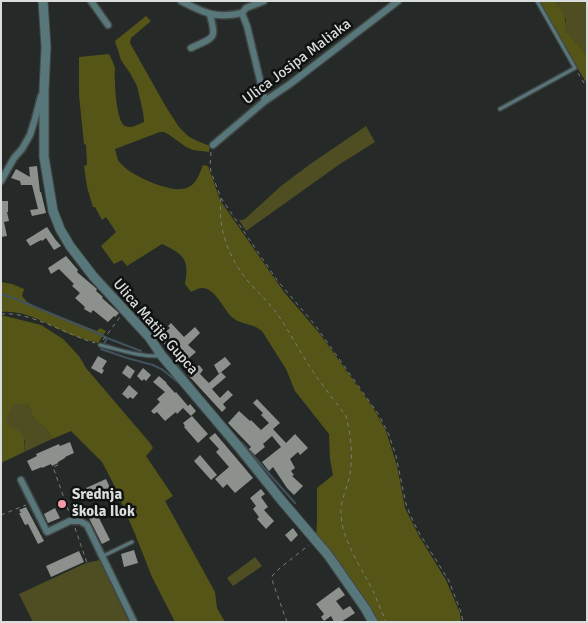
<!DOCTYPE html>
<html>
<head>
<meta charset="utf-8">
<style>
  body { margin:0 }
  #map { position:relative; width:588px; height:623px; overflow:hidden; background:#252a28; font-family:Signika,sans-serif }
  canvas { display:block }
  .frame { position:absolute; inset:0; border:2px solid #d9dddb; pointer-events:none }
</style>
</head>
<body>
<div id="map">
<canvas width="588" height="623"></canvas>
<div class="frame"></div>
</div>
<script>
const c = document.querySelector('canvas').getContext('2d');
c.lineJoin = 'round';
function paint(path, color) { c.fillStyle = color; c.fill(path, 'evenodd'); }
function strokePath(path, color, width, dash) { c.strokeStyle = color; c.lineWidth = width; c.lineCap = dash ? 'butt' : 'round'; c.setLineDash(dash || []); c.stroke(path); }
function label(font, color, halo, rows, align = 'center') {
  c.font = font + ' Signika,sans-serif'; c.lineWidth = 5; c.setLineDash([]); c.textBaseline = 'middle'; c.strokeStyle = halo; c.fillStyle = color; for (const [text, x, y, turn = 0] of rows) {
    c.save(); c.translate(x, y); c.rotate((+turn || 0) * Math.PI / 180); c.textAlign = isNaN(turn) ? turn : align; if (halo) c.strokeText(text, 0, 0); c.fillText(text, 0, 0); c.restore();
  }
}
paint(new Path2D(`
  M555,1H587V55L566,31V20Z
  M366,126L375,142L340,164L246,231L239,220H243L246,218L281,186L309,165Z
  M14,404H21L29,406C33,419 38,419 45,428C48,431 50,435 52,439L24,452L25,441L7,424V421Z
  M255,557L262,566L233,586L227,578Z
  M100,560L129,622H33L19,594L86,563Z`), '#4e4e22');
paint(new Path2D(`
  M538,1H555C563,13 566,15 566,31L587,55V84Z
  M146,16L151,21L131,38L130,43L166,107L179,127L188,136L195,140L210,146L209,152L193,150L186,147L168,134L164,132H160L115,149C116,152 117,157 118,160C126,174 166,191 181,189C185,189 189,187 192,185C198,180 200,172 203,165L208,166L220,200L231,216L284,292L320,334L374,409L386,431L397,466L405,508L419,536L446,580L460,613L461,622H375L341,566L316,536L317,523V488L333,475L330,459L329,434L295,391L286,369L262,331C253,323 241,325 233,318C224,311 216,288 202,288C199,288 195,290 191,292L185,284C190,259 183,254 162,244L127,266L122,260L114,264L101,246L116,232L106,217L102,220L95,207H93L87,187L84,166L87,165L86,145L84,144L79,95V57L109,54C111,58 114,64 115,68C115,72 114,77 115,81C115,90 117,122 125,126C131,129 139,124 144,122L143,112L137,86L130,73L121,60L115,41Z
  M1,282L12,284L24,289L22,296L27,302L36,307L97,331L100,328L106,331L98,343C89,341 80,338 72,335C49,326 27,309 1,312Z
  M1,315L41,325L63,339L79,356L86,368L150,443L153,448L146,456L173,496L165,501L215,592L217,608L225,622H175L152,577L135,534L112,481L102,462L71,431L52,439C50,435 48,431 45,428C37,419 33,420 29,406L21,404H14L7,421V424C22,432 26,435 24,452L1,463Z`), '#565518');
strokePath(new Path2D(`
  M1,294L16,299L95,332L107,338L141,351
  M104,344L107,338
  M102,348L101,349L127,358L153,365L163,370L180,384L254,472
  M174,364H176L198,392
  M242,443L295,503`), '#41525e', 2);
paint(new Path2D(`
  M37,166L40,192H41L46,213L32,216L30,210L38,209L32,185H21L20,181L11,178L16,169L30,177L29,167Z
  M1,201H8V212H7L9,221L4,222L7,236L1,237Z
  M47,227L55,239L61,246L54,250L46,238L42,241L41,240L30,246L26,240Z
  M66,256L78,270L77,272L97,289L96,291L103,297L102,298L119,313L115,317L114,316L108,322L93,310L91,313L84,309L85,307L75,298L80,293L72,286L74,284L59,269L51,274L48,268Z
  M171,323L184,337L195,327L200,333L188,345L196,352L182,364L159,338L170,328L168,326Z
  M98,356L107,361L102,369L104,370L102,374L91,368Z
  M225,357L231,364L219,374L214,365Z
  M127,365L135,371L130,379L122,373Z
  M199,365L203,370L200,374L209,383L221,372L226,377L212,389L220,398L228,390L233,395L223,404L226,408L222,412L188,375Z
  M143,368L151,375L146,381L144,379L142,381L137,376Z
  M159,376L167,383H166L175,393L176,392L188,406L190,404L196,411L191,416L183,408L177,414L176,412L165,421L157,412L154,414L151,411L160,402L157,399L165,392L153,382Z
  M129,385L138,393L133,399L130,397L128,399L122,394Z
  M257,399L280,423L273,429L286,443L295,434L308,448L300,455L298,452L290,459L295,468L291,471L294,475L292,476L303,486L294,495L287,488L273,467L269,471L262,462L281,447L272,436L263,444L265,447L255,455L249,449L251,447L228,423L239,411L250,421L251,420L261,430L269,423L261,415L263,413L253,403Z
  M192,416L208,434L198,443L184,427L185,426L183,423Z
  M215,433L253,478L235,493L227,484L223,488L215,479L229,467L216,452L219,449L209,438Z
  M70,442L74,453L65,457V458L58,462V463L52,466L51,464L42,468V467L32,471L27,461L37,456L36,454L59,444L60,446Z
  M200,455L217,475L211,480L194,461Z
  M106,479L115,499L109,502L105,493L97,496L96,495L90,497L86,488Z
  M261,489L265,494L261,497L268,507L264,510L274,521L266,529L257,519L259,517L253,509L256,506L250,498Z
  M26,507L44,541L38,544L28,524L25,525L19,513H21L19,510Z
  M55,508L60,518L48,523L44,514Z
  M97,514L110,540L102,544L89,518Z
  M293,528L298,535L291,542L285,535Z
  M134,550L138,563L124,567L121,554Z
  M79,551L84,562L51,577L46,566Z
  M339,587L345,595L336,601L343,610L350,606L355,613L341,622H334L331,616L324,621L321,617L324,614L316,604Z`), '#8d918d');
const service = new Path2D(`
  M500,109L575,68L537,1
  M100,345C121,350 140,357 161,356
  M103,556L132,542`);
const minor = new Path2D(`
  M91,1L108,25
  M181,1C204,13 216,19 242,13L246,8L264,1
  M242,13L247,26L265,101
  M191,48C214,37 217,40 210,15
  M213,145L265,101L290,84L398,1
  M1,181L14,158L22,149L30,135L35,119L41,96
  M21,480L47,532L70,521H80L87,525L134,622`);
const tertiary = new Path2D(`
  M43,1L46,47L44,90V157L53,211L60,229L70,246L93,276L149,337L162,356L238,446L282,501L328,555L365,608L373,622`);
strokePath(service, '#424745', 5.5);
strokePath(minor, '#424745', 9);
strokePath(tertiary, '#424745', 11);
strokePath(new Path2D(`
  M578,73L587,88
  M211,152L210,165L211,172L221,198L277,280L315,325L379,415L389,435L396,456L406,504L412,519L418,531L449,581L461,612L463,622
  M221,198C217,227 229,258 247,280C257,292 269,302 278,315C289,331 299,350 310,367C321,384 334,400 346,416C351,434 353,456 350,474C348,486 341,499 341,511C340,538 363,570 374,593C378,603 382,612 386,622
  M1,314C30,311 67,335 95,343
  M103,340L120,317
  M58,465L53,467L70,515
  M1,515L26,505
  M75,528L87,563
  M287,622L273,583L272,576L280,568L309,545`), '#797d7b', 1, [4, 4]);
strokePath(service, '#57777b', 3);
strokePath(minor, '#57777b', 6);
strokePath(tertiary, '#57777b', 9);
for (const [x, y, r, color] of [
  [62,504,5,"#f39aa7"]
]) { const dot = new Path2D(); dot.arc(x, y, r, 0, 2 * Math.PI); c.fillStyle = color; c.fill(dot); strokePath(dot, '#101211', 2); }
label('15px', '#d9dddb', '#101211', [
  ["Ulica Josipa Maliaka",297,62,-37],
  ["Ulica Matije Gupca",155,327,49]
]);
label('bold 15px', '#d9dddb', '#101211', [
  ["Srednja",72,495],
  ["škola Ilok",72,512]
], 'left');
</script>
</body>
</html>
